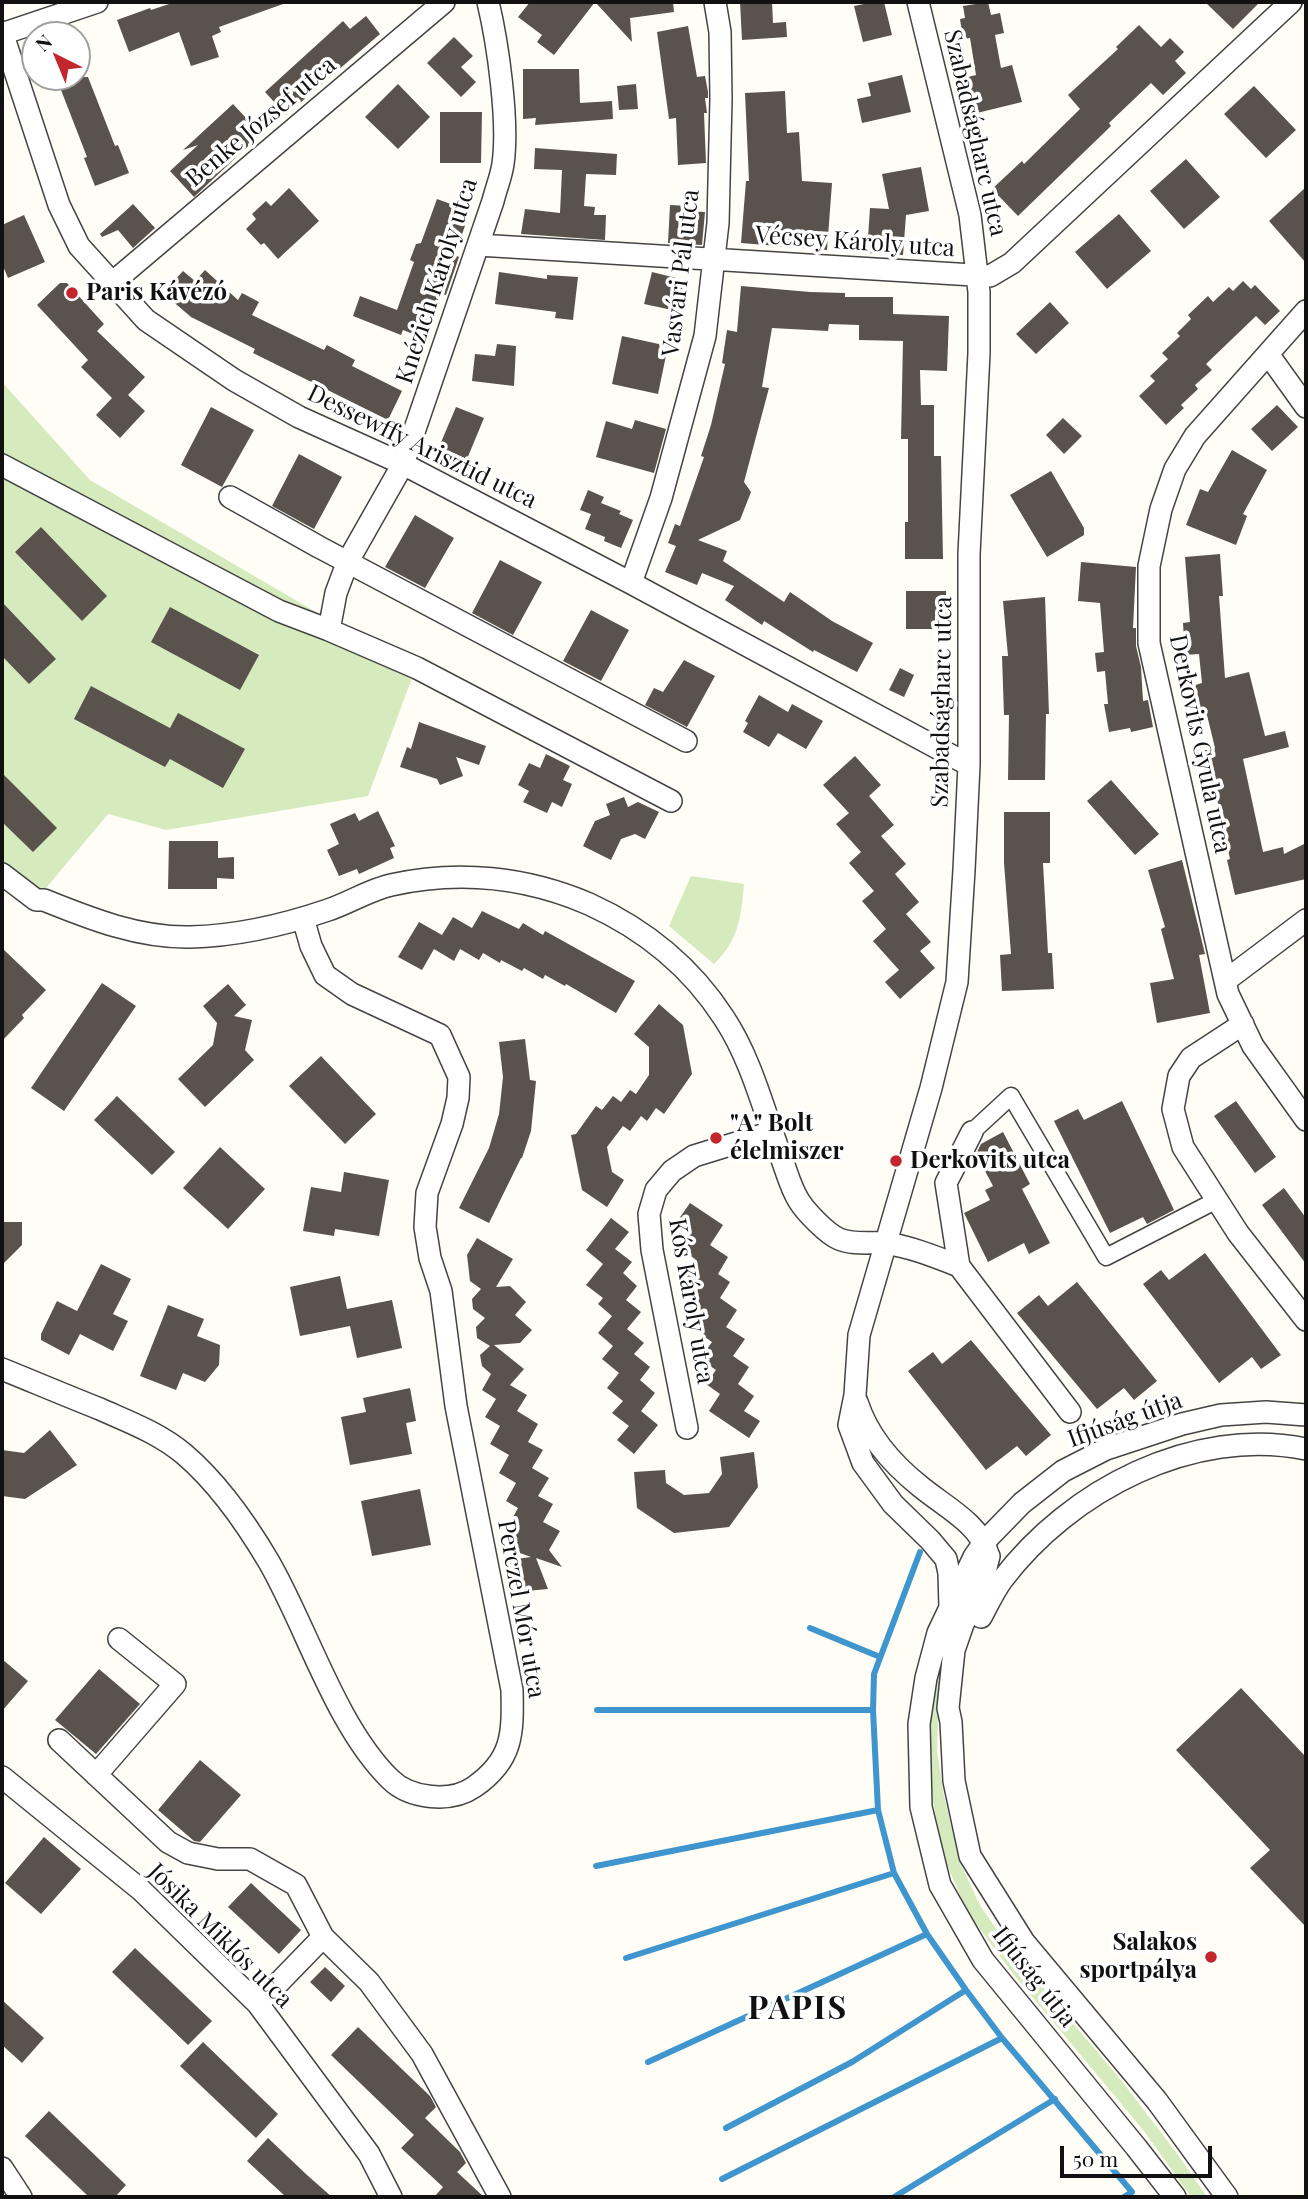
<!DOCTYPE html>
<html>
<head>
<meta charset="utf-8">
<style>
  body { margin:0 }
  #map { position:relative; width:1308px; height:2199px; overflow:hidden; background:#fffdf5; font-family:"Playfair Display",serif }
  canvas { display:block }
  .frame { position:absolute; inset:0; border:4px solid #111; pointer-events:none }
  .north { position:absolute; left:21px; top:21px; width:70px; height:70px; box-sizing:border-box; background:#fff; border:2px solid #a0a0a0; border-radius:50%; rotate:317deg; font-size:19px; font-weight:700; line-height:28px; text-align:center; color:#111 }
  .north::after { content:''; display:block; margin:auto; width:24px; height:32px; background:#c4262e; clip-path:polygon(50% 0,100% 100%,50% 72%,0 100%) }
  .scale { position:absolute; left:1060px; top:2146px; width:152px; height:32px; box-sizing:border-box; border:4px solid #111; border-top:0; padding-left:9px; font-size:21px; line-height:24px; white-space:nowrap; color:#111; -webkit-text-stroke:5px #fff; paint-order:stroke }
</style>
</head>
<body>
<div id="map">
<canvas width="1308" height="2199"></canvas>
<div class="frame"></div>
<div class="north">N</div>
<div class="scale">50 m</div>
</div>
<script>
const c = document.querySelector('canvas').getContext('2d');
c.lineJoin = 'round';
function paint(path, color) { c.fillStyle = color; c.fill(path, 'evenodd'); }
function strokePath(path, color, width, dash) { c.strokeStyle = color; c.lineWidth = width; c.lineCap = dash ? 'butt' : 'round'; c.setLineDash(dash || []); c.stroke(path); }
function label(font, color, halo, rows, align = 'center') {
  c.font = font + ' "Playfair Display",serif'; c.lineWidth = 7; c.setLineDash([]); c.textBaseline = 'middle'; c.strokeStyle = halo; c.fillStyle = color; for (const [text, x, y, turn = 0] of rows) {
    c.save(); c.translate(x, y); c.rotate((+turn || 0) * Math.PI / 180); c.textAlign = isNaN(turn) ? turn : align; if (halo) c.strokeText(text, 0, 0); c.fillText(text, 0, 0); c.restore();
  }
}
paint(new Path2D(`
  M2,382L90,480L415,670L368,796L166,830L108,814L36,900L2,869Z
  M691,876L744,884C741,917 739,940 714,964L669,926Z
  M947,1640L939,1699L937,1751L944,1796L960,1863L981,1907L1008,1946L1121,2080L1178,2155L1207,2197H1191L1144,2131L1014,1975L968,1913L960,1895L942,1853L929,1778L928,1750L931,1698Z`), '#d5ebbd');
strokePath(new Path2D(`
  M920,1552L874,1674L873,1710L878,1810L894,1873L927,1934L966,1990L1002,2038L1132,2192L1124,2197
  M810,1628L880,1657
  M597,1710H873
  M596,1866L878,1810
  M626,1958L894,1873
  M648,2062L927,1934
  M726,2128L852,2062L966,1990
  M722,2179L1002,2038
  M894,2197L1055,2099`), '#3f96cf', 6);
paint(new Path2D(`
  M175,2H283V4L219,27L221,32L212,36L219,57L191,66L179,32L129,52L117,20L150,8L151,10Z
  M530,2H595L554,55L537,42L542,35L518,17Z
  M595,2H673L674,12L630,18L632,42Z
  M740,2H772L773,23L786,22L787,37L742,40Z
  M874,2H884L892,35L863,42L854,6Z
  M988,2L991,15L1000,13L1004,33L995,35L1001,68L1012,65L1022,102L977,113L968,77L976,75L970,38L963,39L960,19L965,18L963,6Z
  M1205,2H1260L1233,29Z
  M366,16L380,34L286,115L265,92L343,21L350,29Z
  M1139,25L1161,47L1170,38L1184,52L1175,61L1186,73L1163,95L1151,83L1109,123L1111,126L1018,216L992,189L1022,161L1024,164L1080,109L1068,95L1118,49L1116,47Z
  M688,26L697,77L705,76L708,92V98H705L707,113H704L706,163L678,165L676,118L669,119L657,32Z
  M454,37L473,56L461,67L476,82L461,97L427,63Z
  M523,69H579L580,103L612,101L613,119L535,125L536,118L523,119Z
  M902,75L911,112L862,123L857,99L871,96L868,83Z
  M56,77H88L115,146L118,145L129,173L95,186L84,158L87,157Z
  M398,84L430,117L398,149L365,117Z
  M636,84L638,109L619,110L617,86Z
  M1254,86L1296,130L1266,158L1224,114Z
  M785,91L787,133L799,132L802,181L832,183L827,250L741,243L746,181H749L745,93Z
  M233,104L261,134L194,197L170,171L198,145L183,150Z
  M440,112H482L481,163H440Z
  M535,148L617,154L616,175L586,174L584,206L595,207L594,215H606L605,240L521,234L525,209L560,213L562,170L534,169Z
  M1186,159L1220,197L1184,229L1150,191Z
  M921,167L929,211L906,215L903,255L867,253L870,208L889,209L882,174Z
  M1306,187V263L1269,221Z
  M289,188L319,221L278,259L264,243L261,245L246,229L256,219L252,214L266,201L271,206Z
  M437,199L470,211L455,255L459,257L446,295L441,293L423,338L403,330L401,335L353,316L360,296L397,310L414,262L410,260L416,244L421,243Z
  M133,204L155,228L133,248L118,230L102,237L100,234Z
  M670,205L688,206V211L705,212L702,245L668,243Z
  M1119,214L1151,251L1107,289L1075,252Z
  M24,215L45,262L8,278L2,264V225Z
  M205,270L238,300L242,293L259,302L252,315L324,350L327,345L355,360L352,366L402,391L388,420L253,353L255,349L191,317L163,293L183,271L195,281Z
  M499,272L547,279V275L578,277L573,320L555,318L556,312L495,304Z
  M652,272L684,280L677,311L644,304Z
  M1243,281L1251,289L1255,285L1280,311L1265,325L1256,316L1206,364L1212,370L1195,385L1198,389L1181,405L1184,408L1166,425L1139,396L1155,381L1150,376L1168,359L1162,353L1180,336L1177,333L1191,319L1188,315L1208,296L1213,302L1229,287L1233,291Z
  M60,283H67L104,324L97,331L145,377L128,395L145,411L120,438L96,415L112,398L81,367L88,360L37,305Z
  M741,286L810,292L845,293V297H893V314L949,316L947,371L920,370L921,405H934V456H941L943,559H905V522H908V439H901L903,341L859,340V325L829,324L828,331L772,328L762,387L769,388L744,482L751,492L740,520L698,540L727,551L723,561L784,602L790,592L832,621L873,643L857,672L814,650L813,652L764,621L762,625L725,600L734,586L702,573L697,585L665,572L676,546L668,543L675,524L680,526L704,457L701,456L711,425L725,364L722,363L727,330L737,332Z
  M1050,302L1069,323L1036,354L1016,334Z
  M622,336L668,346L658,394L612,384Z
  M497,344L516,346L514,386L472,381L475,354L495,356Z
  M1277,405L1298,427L1272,451L1251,429Z
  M211,407L254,430L222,487L181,465Z
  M456,407L484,418L467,459L439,447Z
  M1063,418L1082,436L1064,454L1046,435Z
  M635,420L666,429L654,473L596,457L606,421L632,429Z
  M1232,450L1267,470L1243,514L1247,516L1236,545L1186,525L1200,489L1208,492Z
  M299,454L342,477L314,529L272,506Z
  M1051,471L1084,528V535L1047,557L1010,495Z
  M588,490L604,497L601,503L621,511L619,514L633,520L621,548L604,541L605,537L585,529L591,514L580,510Z
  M415,515L454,538L425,588L385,567Z
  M41,527L107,596L82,621L15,552Z
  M1220,554L1223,596H1219L1225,678L1249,672L1265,736L1285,731L1289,747L1243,759L1263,852L1283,847L1284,854L1306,843V879L1235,895L1227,860L1230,859L1214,785H1211L1202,751L1215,748L1207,715L1200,716L1192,686L1202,683L1199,654L1185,655L1183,623L1190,622L1185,557Z
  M500,560L542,582L513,635L472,613Z
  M1081,562L1136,567L1133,628H1136V646L1141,667L1143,701L1148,700L1153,727L1131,732L1130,728L1109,732L1104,704H1108L1105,671L1097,672L1095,653L1104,652L1100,603L1078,601Z
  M906,591H946V616H935V629H906Z
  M1045,597L1049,714H1046L1045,780H1008L1009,715H1004L1002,656H1008L1003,601Z
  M2,602L56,659L29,684L2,656Z
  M170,607L259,655L240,690L151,642Z
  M591,610L629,630L601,681L563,661Z
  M684,660L715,676L687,727L645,705L654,688L663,692Z
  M900,668L914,675L904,697L889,690Z
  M91,686L170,728L178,713L245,749L223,788L170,759L165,767L74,719Z
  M759,695L788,712L792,704L823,721L806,749L778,733L769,747L743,732L748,723L745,721Z
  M419,722L486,746L479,765L456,757L463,776L440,785L437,779L400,767L407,747L411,749Z
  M546,754L570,766L563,780L572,784L562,807L552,802L547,813L523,802L529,791L518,785L529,763L540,768Z
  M855,756L881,785L869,796L894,825L881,836L906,864L895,874L919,902L906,914L931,942L920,951L935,968L900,999L885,982L899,970L873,941L886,929L862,901L874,891L849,863L861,852L836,824L849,813L823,785Z
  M2,773L57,828L33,852L2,822Z
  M1111,780L1159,834L1135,855L1087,801Z
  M624,797L628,807L638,802L659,812L645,839L635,834L621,839L611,860L583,846L595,821L610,815L606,804Z
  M378,811L395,846L390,848L394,858L359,874L357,869L339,876L327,850L339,844L330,824L355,813L359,821Z
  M1004,812H1050V863H1043L1048,953H1052L1054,989L1002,991L1000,955L1011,954L1004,863Z
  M169,841H218V858L234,857V879L217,878V889H168Z
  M1182,860L1205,954L1199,955L1210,1013L1157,1023L1150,983L1174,979L1161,929L1165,927L1148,870Z
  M482,911L519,929L523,923L543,935L545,931L635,981L616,1013L566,984L565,986L545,975L543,979L524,968L522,971L501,960L500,963L483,953L479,960L460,949L454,961L434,949L422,970L398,957L419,922L442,935L453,917L472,928Z
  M2,948L46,990L22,1015L24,1018L2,1041Z
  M102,983L136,1006L64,1111L31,1088Z
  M228,984L246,1005L234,1016L252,1020L245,1050L254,1060L205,1107L178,1079L213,1045L217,1023L203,1006Z
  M659,1004L683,1025L692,1074L664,1114L656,1108L647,1121L641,1116L630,1131L623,1126L607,1147L612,1172L624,1180L607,1207L582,1190L571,1135L576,1134L596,1106L602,1110L613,1096L621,1102L630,1090L636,1094L649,1075V1047L634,1034Z
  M525,1039L530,1080L536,1081L531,1131L522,1158H521L489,1223L459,1208L489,1148L499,1114L503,1077L499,1042Z
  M321,1056L376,1114L345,1144L289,1086Z
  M117,1096L175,1152L152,1175L94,1120Z
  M1122,1101L1174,1210L1147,1224L1143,1217L1110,1233L1054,1121L1078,1109L1084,1120Z
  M1236,1101L1276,1157L1255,1173L1214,1116Z
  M1003,1132L1030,1184L1022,1189L1050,1243L1029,1254L1024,1243L988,1262L964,1213L990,1200L985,1190L993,1186L976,1154L981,1144Z
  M220,1147L265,1189L228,1229L183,1188Z
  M344,1172L389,1180L379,1236L335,1229L334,1236L303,1231L311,1187L341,1192Z
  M1284,1188L1306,1218V1264L1262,1205Z
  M690,1203L723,1225L710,1245L728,1257L718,1274L730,1282L720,1298L737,1310L726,1327L745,1339L733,1356L749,1367L738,1384L754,1396L744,1411L760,1421L749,1438L709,1411L720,1394L706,1384L716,1370L700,1359L712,1342L695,1330L706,1314L689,1302L701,1285L684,1275L695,1259L681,1249L691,1233L676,1223Z
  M611,1218L629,1232L615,1249L632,1262L623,1273L637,1286L626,1300L641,1312L627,1329L644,1343L634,1354L650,1367L640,1380L655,1393L641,1411L658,1425L634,1454L617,1440L629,1426L612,1413L623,1401L607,1388L619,1373L602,1359L613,1346L598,1333L612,1316L598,1304L603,1298L586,1285L603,1264L586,1250Z
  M2,1222H22V1245L2,1265Z
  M477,1238L513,1259L496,1287L510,1286L526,1302L515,1315L532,1330L520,1343L494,1345L524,1369L510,1385L527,1395L517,1411L538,1424L528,1442L543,1450L532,1468L549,1478L538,1496L553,1504L543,1522L560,1531L549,1550L562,1567L536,1558L548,1589L516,1592L509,1560L531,1557L520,1553L506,1530L518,1508L506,1501L516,1483L499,1473L509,1455L490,1444L500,1426L485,1417L496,1399L482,1390L491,1374L482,1366L480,1355L490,1346L477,1338L476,1327L485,1318L473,1309L472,1299L481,1289L470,1281L467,1255Z
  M1205,1253L1281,1355L1261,1369L1252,1357L1219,1383L1143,1284L1161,1270L1169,1280Z
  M101,1264L131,1279L113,1314L128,1321L113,1351L80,1334L69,1355L41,1340V1334L57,1301L77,1311Z
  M340,1276L347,1309L392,1300L402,1348L357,1358L350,1326L300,1336L290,1287Z
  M1077,1282L1157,1381L1134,1400L1124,1388L1097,1409L1017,1313L1039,1295L1048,1306Z
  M168,1305L204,1319L197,1336L220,1345L219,1365L205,1382L183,1373L176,1390L140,1376Z
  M971,1340L1051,1435L1026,1456L1017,1446L986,1470L908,1371L933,1352L942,1364Z
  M410,1388L416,1421L406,1423L412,1454L350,1465L341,1417L366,1412L363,1398Z
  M50,1430L77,1465L25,1499L2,1496V1450L24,1453Z
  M754,1452L758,1487L729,1527L674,1533L637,1508L634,1472L665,1470L666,1483L684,1495L709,1493L722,1474L720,1457Z
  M420,1489L431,1545L372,1556L361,1501Z
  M2,1659L28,1681L2,1711Z
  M99,1669L140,1704L96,1754L55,1720Z
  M1241,1688L1306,1757V1927L1250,1868L1270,1850L1176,1750Z
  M200,1760L241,1795L200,1842L194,1841L158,1810Z
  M44,1837L81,1869L41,1914L5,1883Z
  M251,1883L301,1930L279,1954L228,1907Z
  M135,1948L212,2021L188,2045L112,1972Z
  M325,1967L345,1986L331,2002L310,1982Z
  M2,2000L44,2038L22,2063L2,2045Z
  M358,2027L430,2096L436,2107L425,2118L460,2152L466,2163L457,2172L484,2197H434L443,2187L401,2148L414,2135L331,2055Z
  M203,2042L278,2114L256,2138L180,2066Z
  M49,2111L126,2185L115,2197H89L25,2136Z
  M268,2138L307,2175L332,2197H286L247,2161Z`), '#5a524d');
const pedestrian = new Path2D(`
  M972,1132L1011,1096L1106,1257L1217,1200`);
const minor = new Path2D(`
  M488,2C498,44 509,122 503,164C501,177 496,189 493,201L403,464L348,561L336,593L329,630L417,668L671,801
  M918,2L970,215L979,292V353L969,554V765L964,870L957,982L931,1088L859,1335L855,1395L849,1425L863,1463L893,1504L930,1540L946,1559L949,1573L950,1608
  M2,32L59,205L79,246L146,320L234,380L299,417L403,464L631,583L969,765
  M2,34L97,2
  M478,245L990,276L1012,263L1291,2
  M112,283L444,2
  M1306,311L1195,436L1175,469L1161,509L1149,566V643L1228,994L1253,1046L1306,1120
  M1268,354L1306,407
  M2,465L279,611L329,630
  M230,497L319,547L686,741
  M631,583L661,498L705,336L718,223L721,99L720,32L715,2
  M2,874L36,900H44C91,919 139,938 190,937C237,936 284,925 328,910C349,903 369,890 391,885C458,870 526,877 589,904C644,929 691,967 724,1018C751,1059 763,1108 780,1154C786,1169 790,1187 799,1201C806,1212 827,1234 839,1239C853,1245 870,1242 884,1243C909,1246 936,1257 959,1266
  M1225,981L1306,920
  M1243,1024L1191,1058L1179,1076L1173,1109L1183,1147L1238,1233L1306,1320
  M972,1132L946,1183L959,1266L1070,1412
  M2,1369C34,1382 67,1396 100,1409C129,1422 159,1433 184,1454C218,1483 246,1523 269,1562C307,1628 336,1726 390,1779C410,1799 451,1803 474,1787C513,1760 513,1734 512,1690L456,1406L441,1291L430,1258L425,1227L427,1193L452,1124L458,1098L459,1077L440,1035L352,994L325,975L311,946L303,918
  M857,1402C868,1437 892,1464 921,1487C944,1506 980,1524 988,1554
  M687,1428L652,1250L649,1214L656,1190L672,1171L694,1156L772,1132
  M989,1556L980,1591L963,1624L954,1650L948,1708L951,1722L954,1781L970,1856L1024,1942L1157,2101L1227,2197
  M981,1617C988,1604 994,1591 1002,1580C1070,1490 1193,1426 1306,1449
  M59,1740L168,1842L188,1853L218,1859H250L296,1885L323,1937L369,1982L422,2054L500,2197
  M96,1775L175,1684L119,1639
  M2,1777L141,1890L258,2004L369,2154L391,2197
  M258,2004L323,1937
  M2,2168L21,2197
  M1175,2197L1136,2147L983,1960L940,1885L921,1807L919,1724L926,1678L938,1633L974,1557L985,1541L1022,1503L1063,1471L1106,1449L1182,1424L1221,1415L1266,1412L1306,1415`);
strokePath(pedestrian, '#444', 19);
strokePath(minor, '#444', 24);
strokePath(pedestrian, '#fff', 16);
strokePath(minor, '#fff', 21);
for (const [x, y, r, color] of [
  [72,293,7,"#c4262e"],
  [716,1138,7,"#c4262e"],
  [896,1161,7,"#c4262e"],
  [1211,1957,7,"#c4262e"]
]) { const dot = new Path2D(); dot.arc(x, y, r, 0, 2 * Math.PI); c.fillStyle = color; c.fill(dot); strokePath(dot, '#fff', 2.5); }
label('24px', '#111', '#fff', [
  ["Benke József utca",261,122,-40],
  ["Szabadságharc utca",975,133,77],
  ["Vécsey Károly utca",855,242,4],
  ["Vasvári Pál utca",681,273,-83],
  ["Knézich Károly utca",437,281,-72],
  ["Dessewffy Arisztid utca",422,447,26],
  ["Szabadságharc utca",942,702,-89],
  ["Derkovits Gyula utca",1200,744,78],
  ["Kós Károly utca",691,1301,80],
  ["Ifjúság útja",1125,1420,-20],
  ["Perczel Mór utca",521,1609,80],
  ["Jósika Miklós utca",220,1936,45],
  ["Ifjúság útja",1034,1977,52]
]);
label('bold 24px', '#111', '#fff', [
  ["Paris Kávézó",86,293],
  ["\"A\" Bolt",730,1124],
  ["élelmiszer",730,1152],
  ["Derkovits utca",910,1161],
  ["Salakos",1197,1943,"right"],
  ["sportpálya",1197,1971,"right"]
], 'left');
c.letterSpacing = '2px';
label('bold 32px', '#111', '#fff', [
  ["PAPIS",798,2009]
]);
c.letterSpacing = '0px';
</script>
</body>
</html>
